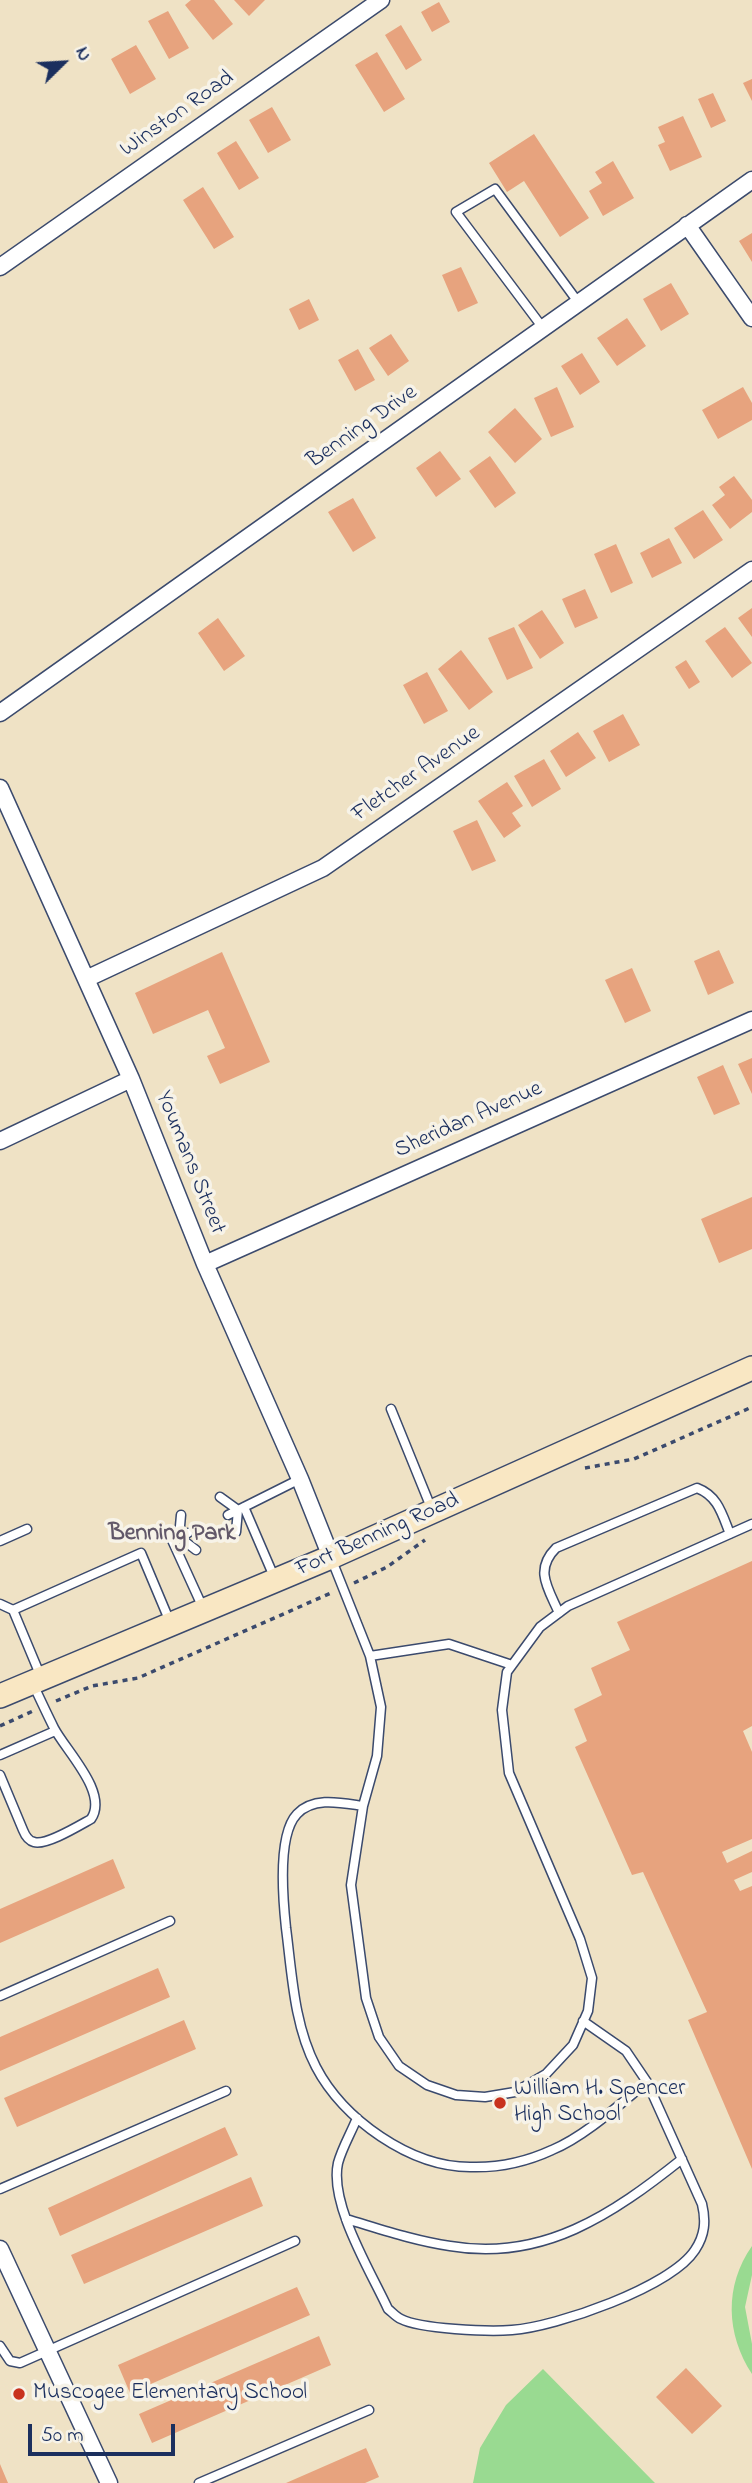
<!DOCTYPE html>
<html>
<head>
<meta charset="utf-8">
<style>
  body { margin:0 }
  #map { position:relative; width:752px; height:2483px; overflow:hidden; background:#efe2c5; font-family:"Indie Flower",sans-serif }
  canvas { display:block }
  .north { position:absolute; left:28px; top:28px; width:70px; height:70px; -webkit-text-stroke:5px #f7f3e8; paint-order:stroke; rotate:66deg; font-size:19px; font-weight:700; line-height:28px; text-align:center; color:#1b2f5e }
  .north::after { content:''; display:block; margin:auto; width:24px; height:32px; background:#1b2f5e; clip-path:polygon(50% 0,100% 100%,50% 72%,0 100%) }
  .scale { position:absolute; left:28px; top:2424px; width:147px; height:32px; box-sizing:border-box; border:4px solid #1b2f5e; border-top:0; padding-left:9px; font-size:21px; line-height:24px; white-space:nowrap; color:#1b2f5e; -webkit-text-stroke:5px #f7f3e8; paint-order:stroke }
</style>
</head>
<body>
<div id="map">
<canvas width="752" height="2483"></canvas>
<div class="north">N</div>
<div class="scale">50 m</div>
</div>
<script>
const c = document.querySelector('canvas').getContext('2d');
c.lineJoin = 'round';
function paint(path, color) { c.fillStyle = color; c.fill(path, 'evenodd'); }
function strokePath(path, color, width, dash) { c.strokeStyle = color; c.lineWidth = width; c.lineCap = dash ? 'butt' : 'round'; c.setLineDash(dash || []); c.stroke(path); }
function label(font, color, halo, rows, align = 'center') {
  c.font = font + ' "Indie Flower",sans-serif'; c.lineWidth = 7; c.setLineDash([]); c.textBaseline = 'middle'; c.strokeStyle = halo; c.fillStyle = color; for (const [text, x, y, turn = 0] of rows) {
    c.save(); c.translate(x, y); c.rotate((+turn || 0) * Math.PI / 180); c.textAlign = isNaN(turn) ? turn : align; if (halo) c.strokeText(text, 0, 0); c.fillText(text, 0, 0); c.restore();
  }
}
paint(new Path2D(`
  M752,2246V2275L745,2307L752,2344V2374C726,2334 724,2286 752,2246Z
  M543,2369L651,2479L655,2483H473L480,2448L506,2405Z`), '#99da91');
paint(new Path2D(`
  M191,0H214L233,24L213,40L185,5Z
  M234,0H265L249,16Z
  M439,2L450,22L432,32L421,12Z
  M168,11L189,48L169,59L148,21Z
  M401,25L422,60L406,70L385,35Z
  M136,45L156,79L130,94L111,59Z
  M377,52L405,99L384,112L355,65Z
  M752,79V101L743,83Z
  M713,93L726,121L711,128L698,99Z
  M272,107L291,140L268,153L249,120Z
  M683,116L702,157L670,171L658,145L665,142L658,127Z
  M534,134L589,218L560,237L524,181L507,192L489,163Z
  M236,141L259,178L239,190L217,153Z
  M613,161L634,198L603,216L589,191L602,183L595,172Z
  M203,187L234,237L214,249L183,200Z
  M752,233V262L739,241Z
  M461,267L478,303L458,312L442,275Z
  M671,283L689,314L661,331L643,299Z
  M309,299L319,320L299,330L289,309Z
  M627,318L646,346L617,366L597,338Z
  M391,334L409,361L388,376L369,348Z
  M358,349L375,380L355,391L338,360Z
  M582,353L600,382L580,395L561,366Z
  M557,387L574,427L551,437L534,398Z
  M743,387L752,403V420L718,439L702,410Z
  M515,408L542,439L515,463L488,432Z
  M440,451L461,479L436,497L416,468Z
  M490,456L516,493L495,508L469,471Z
  M734,476L752,500V512L730,529L712,505L725,495L719,487Z
  M353,498L376,538L353,552L328,512Z
  M703,510L723,540L694,559L674,528Z
  M669,538L682,563L652,578L640,553Z
  M616,544L633,583L611,593L594,554Z
  M585,589L598,618L575,628L562,599Z
  M752,608V637L738,618Z
  M542,610L564,643L540,659L518,625Z
  M218,618L245,656L224,671L198,633Z
  M514,627L533,668L507,680L488,638Z
  M725,627L752,663L732,678L705,641Z
  M461,650L493,692L469,710L438,669Z
  M686,660L700,682L689,689L675,667Z
  M427,672L448,711L424,724L403,685Z
  M623,714L640,745L609,762L593,731Z
  M578,732L596,758L566,777L550,751Z
  M544,759L561,789L532,807L514,776Z
  M507,782L523,806L512,813L521,826L504,838L478,801Z
  M477,820L496,861L472,871L453,831Z
  M719,950L734,983L708,995L694,961Z
  M222,952L270,1062L220,1084L207,1056L225,1048L208,1010L153,1034L135,993Z
  M632,968L651,1011L625,1023L605,980Z
  M752,1058V1094L738,1064Z
  M723,1065L740,1104L714,1115L697,1077Z
  M752,1197V1249L719,1263L701,1219Z
  M752,1561V1726L743,1731L752,1752V1839L722,1852L727,1863L752,1851V1872L734,1880L740,1891L752,1886V2169L688,2020L707,2012L643,1872L632,1875L575,1747L587,1741L574,1709L602,1695L591,1668L630,1650L617,1622Z
  M113,1859L125,1888L0,1943V1909Z
  M158,1968L170,1997L0,2071V2037Z
  M184,2020L196,2049L17,2127L4,2098Z
  M225,2127L238,2155L60,2236L48,2208Z
  M251,2177L263,2206L84,2284L71,2255Z
  M297,2287L310,2315L130,2393L118,2365Z
  M319,2336L331,2365L152,2443L139,2414Z
  M686,2368L722,2406L692,2434L656,2397Z
  M366,2448L379,2477L365,2483H286Z
  M0,2464L8,2483H0Z`), '#e7a37e');
const lane = new Path2D(`
  M543,328L456,212L495,189L578,302
  M391,1409L432,1510
  M220,1497L238,1510
  M244,1507L275,1579
  M228,1515L300,1479
  M236,1532L238,1510
  M188,1533L172,1540L203,1608
  M179,1537L181,1515
  M179,1537L196,1550
  M0,1541L27,1529
  M331,1558L370,1656L381,1707L377,1756L363,1806L351,1885L366,1998L379,2037L399,2066L427,2085L456,2095L485,2097L515,2092L546,2074L573,2045L588,2011L592,1978L580,1939L509,1773L502,1710L507,1672L540,1627L568,1606L752,1524
  M0,1604L13,1610
  M559,1613C548,1588 534,1570 556,1548L697,1488C718,1496 722,1514 730,1534
  M370,1656L449,1644L512,1665
  M41,1677L13,1610L141,1553L170,1622
  M0,1755L55,1731
  M0,1775L23,1830C25,1835 29,1841 34,1842C46,1846 80,1825 91,1819C109,1793 66,1751 54,1728C47,1714 40,1699 33,1684
  M0,1996L170,1921
  M583,2021L626,2051L647,2082
  M357,2118C351,2133 342,2148 338,2163C329,2204 371,2272 388,2309C392,2312 396,2317 401,2319C420,2329 489,2332 512,2330C556,2327 671,2287 695,2250C705,2235 706,2221 702,2204L647,2082C620,2104 584,2137 552,2150C526,2162 499,2168 470,2167C410,2167 343,2119 316,2067C294,2025 292,1974 286,1928C283,1900 277,1835 297,1814C314,1796 342,1803 363,1806
  M0,2189L226,2091
  M346,2219C380,2229 415,2241 450,2246C543,2262 613,2214 682,2159
  M0,2346L10,2361L20,2363L295,2241
  M199,2483L369,2410`);
const street = new Path2D(`
  M687,225L752,318
  M0,267L381,0
  M0,713L752,180
  M0,788L131,1079L205,1264L300,1479L331,1557
  M86,979L323,868L752,570
  M0,1141L131,1079
  M205,1264L752,1020
  M0,2249L109,2483`);
const secondary = new Path2D(`
  M0,1696L331,1557L752,1368`);
strokePath(lane, '#3b4a6d', 11);
strokePath(street, '#3b4a6d', 19);
strokePath(secondary, '#3b4a6d', 26);
strokePath(new Path2D(`
  M585,1468L634,1459L752,1407
  M354,1583L387,1567L425,1540
  M56,1701L92,1686L138,1678L331,1593
  M0,1726L33,1711`), '#3b4a6d', 3.5, [5, 5]);
strokePath(lane, '#fff', 8);
strokePath(street, '#fff', 16);
strokePath(secondary, '#f9e7c3', 23);
for (const [x, y, r, color] of [
  [500,2103,7,"#c8321e"],
  [19,2394,7,"#c8321e"]
]) { const dot = new Path2D(); dot.arc(x, y, r, 0, 2 * Math.PI); c.fillStyle = color; c.fill(dot); strokePath(dot, '#f7f3e8', 2.5); }
label('23px', '#1b2f5e', '#f7f3e8', [
  ["Winston Road",178,115,-35],
  ["Benning Drive",363,428,-35],
  ["Fletcher Avenue",417,775,-35],
  ["Sheridan Avenue",469,1121,-24],
  ["Youmans Street",189,1163,68],
  ["Fort Benning Road",378,1536,-24]
]);
label('23px', '#1b2f5e', '#f7f3e8', [
  ["William H. Spencer",514,2090],
  ["High School",514,2116],
  ["Muscogee Elementary School",33,2394]
], 'left');
label('bold 24px', '#625869', '#f7f3e8', [
  ["Benning Park",172,1535]
]);
</script>
</body>
</html>
